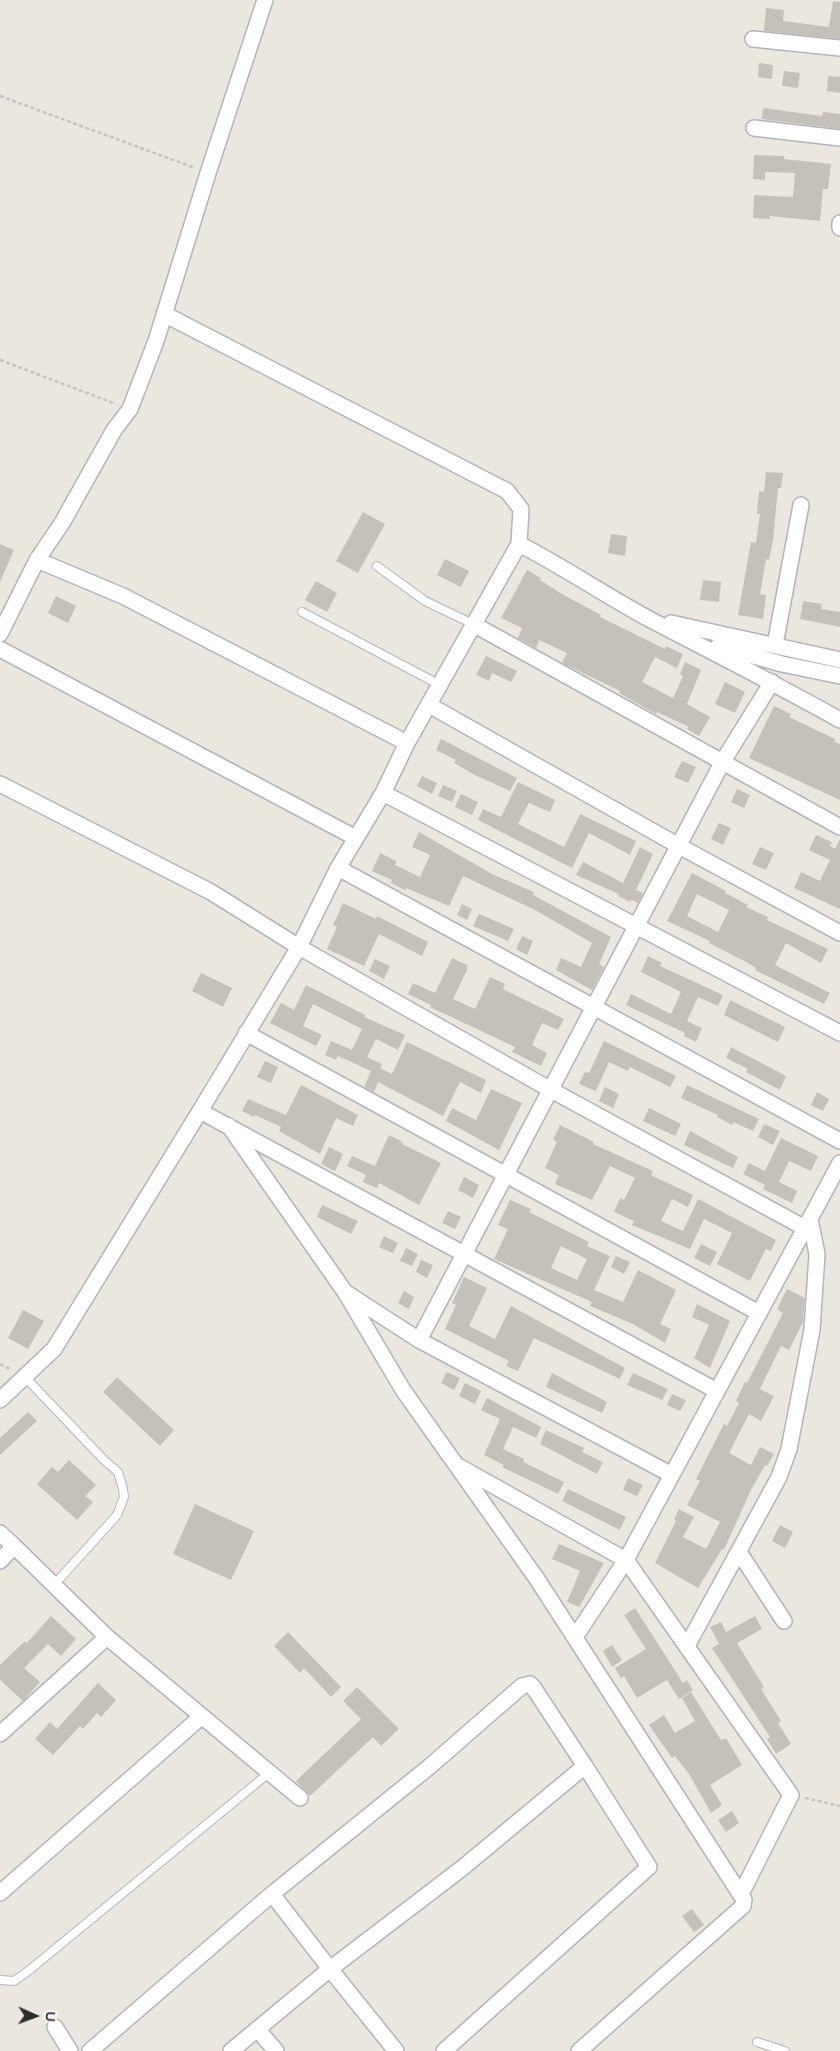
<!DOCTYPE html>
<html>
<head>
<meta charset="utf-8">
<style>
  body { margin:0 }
  #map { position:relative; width:840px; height:2051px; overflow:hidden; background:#ebe7df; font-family:"Varela Round",sans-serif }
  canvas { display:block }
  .north { position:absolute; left:10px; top:1991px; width:50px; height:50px; -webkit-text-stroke:4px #fff; paint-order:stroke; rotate:92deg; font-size:14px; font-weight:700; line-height:20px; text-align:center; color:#2b2b2b }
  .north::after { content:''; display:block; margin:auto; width:18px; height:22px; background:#2b2b2b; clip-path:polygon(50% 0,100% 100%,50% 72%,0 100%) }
</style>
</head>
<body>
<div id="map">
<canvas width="840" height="2051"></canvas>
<div class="north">U</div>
</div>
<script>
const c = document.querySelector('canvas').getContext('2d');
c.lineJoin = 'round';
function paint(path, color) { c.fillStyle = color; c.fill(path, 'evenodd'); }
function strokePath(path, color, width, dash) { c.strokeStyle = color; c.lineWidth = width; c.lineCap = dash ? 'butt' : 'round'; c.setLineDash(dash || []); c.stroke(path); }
paint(new Path2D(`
  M833,1L840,2V39L764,31L766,8L784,10L783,21L829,27Z
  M759,63L773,65L772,79L758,77Z
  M784,71L800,73L798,88L782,86Z
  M828,76L840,77V93L827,91Z
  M763,108L822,116L823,112L840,114V129L762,119Z
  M754,155L784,156V159L831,164L828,189H823L820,221L770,216V219L753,218L754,195L793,197L795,173L765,172V180L753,179Z
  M766,472L783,473L781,488H778L773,540L769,560L766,559L760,594L766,595L763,619L738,615L751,542L756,543L760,514H757L759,491L764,492Z
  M363,512L385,524L358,573L336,561Z
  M611,534L627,536L625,556L608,553Z
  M0,544L14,550L0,582Z
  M445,559L469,571L461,587L437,575Z
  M527,570L541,578L540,580L562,594L601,615L600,617L665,649L666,646L683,654L677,668L655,657L642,682L673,698L683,676L680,674L685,662L701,670L687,704L710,717L699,736L687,729L689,727L657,712L656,714L619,693L620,691L562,663L567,653L539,640L536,648L518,638L522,628L501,618Z
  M703,580L721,582L719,602L700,600Z
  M316,581L337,593L327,612L305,600Z
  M56,596L76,606L68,623L48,613Z
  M803,601L822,604L821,609L840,612V627L800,619Z
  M486,656L517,671L511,682L492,673L489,681L476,675Z
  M725,682L745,692L735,713L715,704Z
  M774,706L791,714L789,717L835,739L834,742L840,744V800L749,758Z
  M441,739L517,778L510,791L475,775L454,763L456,760L436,750Z
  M682,761L696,767L688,783L674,777Z
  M422,776L437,783L432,794L417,786Z
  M518,782L555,800L550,812L529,803L518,824L564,847L580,814L636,841L630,855L589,833L572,868L478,820L483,809L501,817Z
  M443,785L457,791L452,802L438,796Z
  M737,789L750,795L744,808L731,802Z
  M461,794L478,802L472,815L455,807Z
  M719,823L731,828L723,845L711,839Z
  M419,832L492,874L534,892L533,895L611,937L599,964L604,967L592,990L556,970L561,958L581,967L592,943L535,910L463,876L449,906L406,888L405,890L391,883L392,880L372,871L380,853L396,861L395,865L420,877L430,855L412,847Z
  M816,835L832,842L830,846L835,849L840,839V909L794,888L801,872L820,881L830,860L809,850Z
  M640,847L653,854L636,890L643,893L638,903L631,900L630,902L618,896L619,894L576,875L583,862L623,883Z
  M760,847L774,853L766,870L752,864Z
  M692,873L726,891L725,893L748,905L746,907L768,917L767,920L828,949L821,963L786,943L775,965L830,993L824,1004L755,970L756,968L748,963L709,943L710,941L667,921ZM697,894L729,910L718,932L687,916Z
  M343,903L376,919L377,916L428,942L422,956L379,934L364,966L327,949L337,927L333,925Z
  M462,904L472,909L467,920L457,915Z
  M479,914L514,929L508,941L473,926Z
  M522,936L533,941L527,955L516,949Z
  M648,956L662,963L660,966L723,995L718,1006L698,997L687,1021L702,1028L696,1042L684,1036L685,1033L626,1005L631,994L671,1014L681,992L641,972Z
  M452,958L467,965V970L453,999L475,1009L490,977L505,984L503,989L564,1019L558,1030L542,1023L532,1045L547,1053L541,1066L512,1052L515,1047L430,1007L431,1005L408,994L413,983L435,993Z
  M375,959L390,966L384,979L369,971Z
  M201,973L232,988L223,1007L192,991Z
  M306,985L365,1015L364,1017L405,1035L398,1050L376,1039L367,1057L382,1064L380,1068L392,1074L407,1042L486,1080L481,1093L460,1082L443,1116L378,1082L374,1092L364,1087L371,1071L338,1056L336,1060L325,1055L331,1041L352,1050L362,1029L313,1004L303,1026L322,1035L316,1046L270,1023L281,1003L294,1010Z
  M730,1000L785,1027L778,1042L724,1015Z
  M604,1041L676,1076L670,1087L630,1067L628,1071L609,1062L596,1091L579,1084L585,1072L589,1073Z
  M731,1047L786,1076L780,1090L746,1072L748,1069L726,1058Z
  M265,1061L278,1067L271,1083L257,1077Z
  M301,1085L358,1115L353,1126L336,1118L320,1154L279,1131L281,1127L255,1115L254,1117L242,1111L248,1099L286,1115Z
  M687,1085L759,1119L753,1131L733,1122L732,1125L717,1117L718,1115L681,1098Z
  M605,1087L619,1094L613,1108L599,1101Z
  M491,1089L522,1103L499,1150L446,1121L452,1108L476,1120Z
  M817,1092L829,1099L823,1111L811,1105Z
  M649,1108L681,1124L675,1136L643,1121Z
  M764,1124L780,1131L773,1145L758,1137Z
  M560,1125L594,1142L593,1144L653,1171L651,1175L693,1195L688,1207L672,1199L661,1221L683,1231L698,1199L776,1240L771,1251L766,1249L750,1281L717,1264L732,1233L704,1219L690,1249L632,1225L634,1221L614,1212L620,1198L624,1200L635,1178L610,1166L592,1200L555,1184L559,1175L545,1168L557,1142L553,1140Z
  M690,1131L738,1157L733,1168L684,1145Z
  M389,1135L403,1142L402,1144L441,1163L419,1205L379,1183L377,1188L363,1182L366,1175L347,1166L352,1156L375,1166Z
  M781,1138L818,1156L811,1171L789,1161L779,1182L797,1191L792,1203L763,1189L765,1185L743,1174L749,1163L765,1171Z
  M329,1147L343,1154L335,1171L321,1164Z
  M464,1177L479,1185L473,1198L458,1190Z
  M510,1200L531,1209L529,1212L589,1242L587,1246L610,1256L594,1290L623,1302L638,1270L676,1290L660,1324L671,1329L665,1343L633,1324L590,1306L592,1302L494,1259L508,1229L498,1225ZM561,1246L587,1259L577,1280L551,1268Z
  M322,1205L358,1221L351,1234L317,1217Z
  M448,1211L461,1217L455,1229L442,1223Z
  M384,1236L398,1243L393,1253L379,1247Z
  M701,1244L717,1252L710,1266L694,1258Z
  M406,1248L418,1254L412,1266L400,1261Z
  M616,1256L630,1262L624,1274L611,1267Z
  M421,1260L433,1265L427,1278L416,1272Z
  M464,1277L487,1288L469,1326L495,1339L511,1306L625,1368L620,1379L534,1338L518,1371L506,1366L509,1361L445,1329L456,1305L452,1303Z
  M787,1289L805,1298L803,1322L789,1350L781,1346L760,1389L774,1396L761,1421L749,1414L729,1453L751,1465L760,1447L774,1454L767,1466L765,1465L750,1492L724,1550L722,1549L698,1588L655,1563L676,1521L674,1519L679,1509L694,1517L683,1537L706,1549L720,1522L687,1505L700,1481L696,1479L724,1424L727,1426L739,1403L736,1401L745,1382L747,1383L783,1313L777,1309Z
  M404,1291L414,1297L409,1309L398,1303Z
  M697,1304L730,1321L710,1368L694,1358L709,1325L692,1317Z
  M23,1310L44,1321L28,1349L8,1338Z
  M447,1372L460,1378L454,1390L441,1383Z
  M552,1373L607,1402L602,1413L546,1387Z
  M633,1373L668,1389L662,1400L627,1385Z
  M117,1377L174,1430L160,1446L103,1392Z
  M465,1383L481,1391L475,1404L459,1396Z
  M672,1394L686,1400L680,1411L667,1405Z
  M487,1398L541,1427L536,1438L513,1427L503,1449L524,1459L523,1462L564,1482L558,1494L502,1467L504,1465L484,1455L500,1419L481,1410Z
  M28,1412L37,1421L0,1455V1438Z
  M546,1430L584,1448L582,1452L603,1462L597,1474L540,1444Z
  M69,1460L96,1485L85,1496L93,1502L77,1520L37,1484L52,1467L58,1472Z
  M628,1478L643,1485L637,1496L623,1490Z
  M568,1489L626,1517L620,1530L562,1501Z
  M195,1504L254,1531L231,1580L173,1554Z
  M780,1525L793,1532L785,1548L772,1541Z
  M559,1544L604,1563L579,1607L567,1602L580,1571L552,1559Z
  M635,1608L683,1683L687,1680L693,1690L679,1699L667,1680L637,1698L624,1676L621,1678L615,1668L646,1649L624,1615Z
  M51,1616L76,1639L61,1656L48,1644L24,1668L40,1682L23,1701L0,1680V1665L25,1641L27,1643Z
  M755,1616L762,1629L737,1643L764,1687L761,1689L781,1721L778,1723L791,1744L776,1754L767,1739L770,1737L712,1648L719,1644L710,1627L721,1622L726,1632Z
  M288,1632L341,1687L331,1697L304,1668L300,1673L274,1646Z
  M612,1645L622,1660L612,1667L603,1651Z
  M98,1683L116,1700L101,1717L97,1713L83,1729L80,1726L53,1755L35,1739L50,1722L57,1729Z
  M357,1687L399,1729L381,1746L373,1737L310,1796L296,1781L361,1719L343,1701Z
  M691,1692L721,1740L726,1738L742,1765L710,1785L722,1805L711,1813L689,1774L675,1756L672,1758L649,1725L664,1715L675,1733L695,1721L682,1698Z
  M732,1811L739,1823L726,1832L718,1820Z
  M692,1909L704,1925L694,1932L682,1916Z`), '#c4c1ba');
const lane = new Path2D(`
  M377,566L425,601L473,624
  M302,612L440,685
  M24,1376L104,1460L118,1472L123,1489L124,1497L117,1515L54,1585
  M0,1980L14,1981L27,1972L269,1773
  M757,2042L785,2051`);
const street = new Path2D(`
  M753,39L840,48
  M754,128L840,138
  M840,223V228
  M164,314L507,491L521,509L519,544
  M37,560L123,596L407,743
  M671,623L840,660
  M473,624L840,827
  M0,634L37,560L62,523L114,430L130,409L156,341L208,173L265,0
  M775,645L801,505
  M718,646L782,664L840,676
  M0,649L356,838
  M429,705L679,846L840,933
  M0,784L211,892L299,947L551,1090L805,1228
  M383,793L840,1033
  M338,868L840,1141
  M246,1033L759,1313
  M200,1111L717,1391
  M229,1126L345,1292L403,1390L537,1579L744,1900L743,1906L579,2051
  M348,1294L419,1340L672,1475
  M419,1340L723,761L772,682
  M0,1400L54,1349L200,1111L299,947L338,868L383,793L407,743L519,544C564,567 606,596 651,620C714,653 778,685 840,720
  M460,1467L626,1560L791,1795L741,1894
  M0,1533L14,1546
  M739,1552L784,1621
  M0,1561L14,1546L107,1637L300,1798
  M575,1637L626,1560L840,1163
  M687,1646L779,1477L789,1449L812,1330L817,1254L810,1219
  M0,1734L107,1637
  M0,1893L201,1717
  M272,1894L330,1969L461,1869L585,1766L649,1867L444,2051
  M55,2027L70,2051
  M257,2029L276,2051
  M90,2051L272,1894L429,1767L522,1686L530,1684L533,1687L585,1766
  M231,2051L330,1969L396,2051`);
strokePath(lane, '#b2b4bd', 10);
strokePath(street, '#b2b4bd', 18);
strokePath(new Path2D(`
  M0,96L195,168
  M0,360L116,404
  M0,1364L10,1369
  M805,1798L840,1806`), '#c4c4c4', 2.5, [4, 2.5]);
strokePath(lane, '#fff', 8);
strokePath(street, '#fff', 15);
</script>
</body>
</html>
